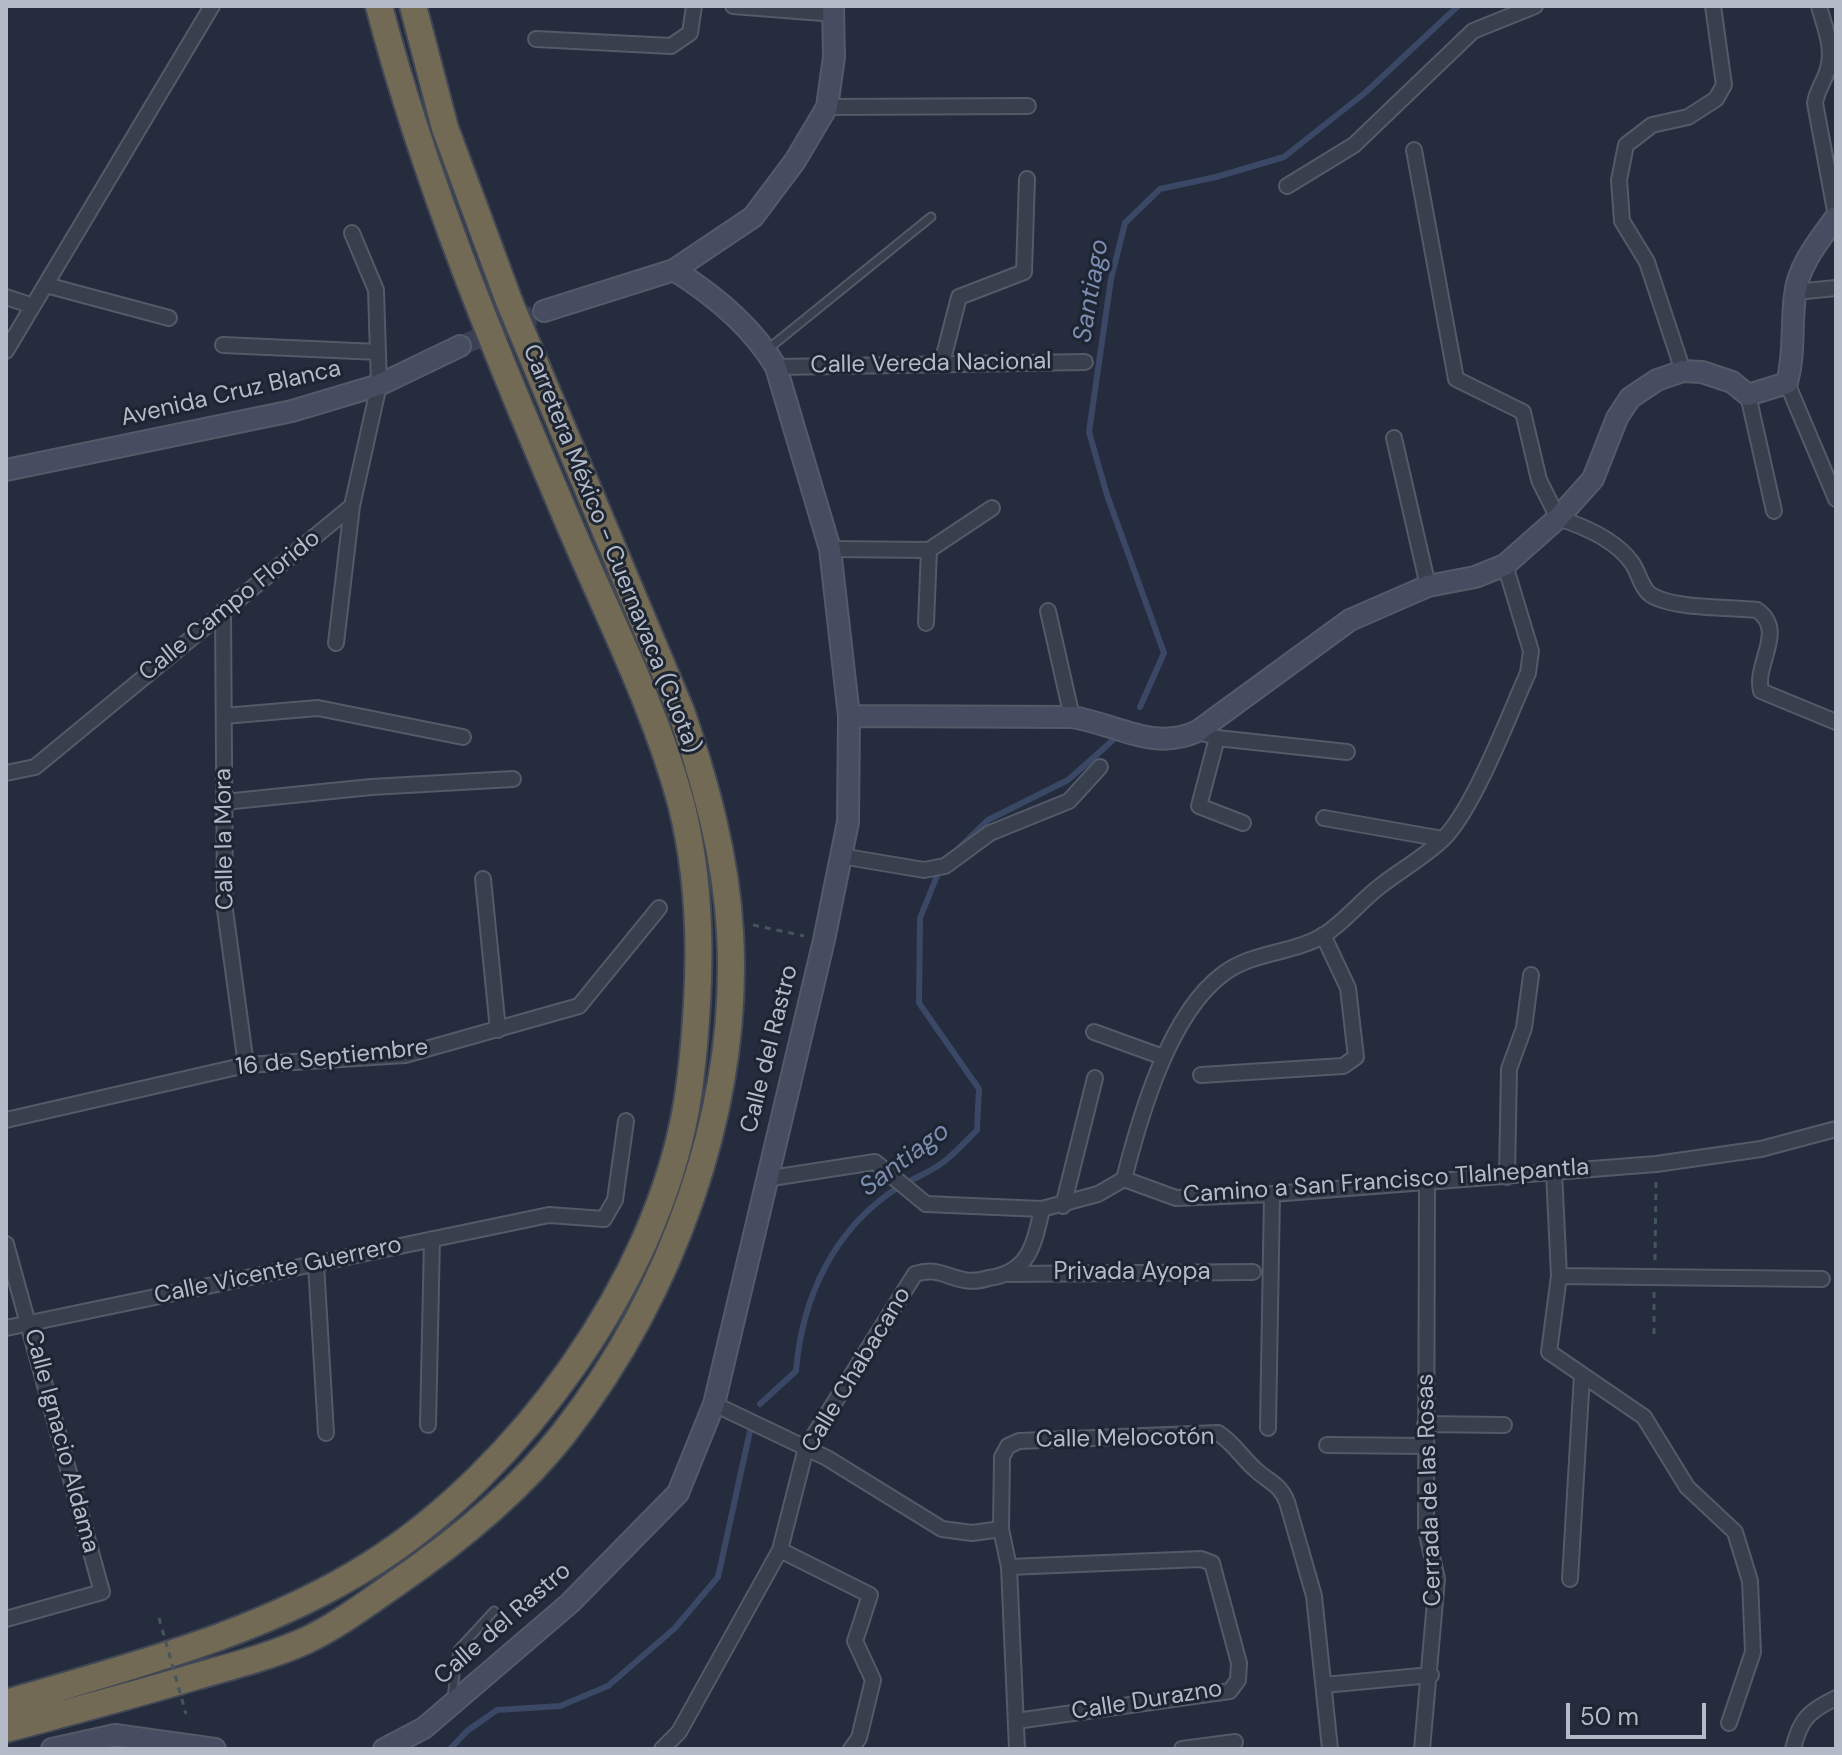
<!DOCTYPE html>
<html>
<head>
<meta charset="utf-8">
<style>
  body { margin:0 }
  #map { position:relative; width:1842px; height:1755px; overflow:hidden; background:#242c3d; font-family:"DM Sans",sans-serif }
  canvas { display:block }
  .frame { position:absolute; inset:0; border:8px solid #b4bac8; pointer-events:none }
  .scale { position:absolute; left:1566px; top:1703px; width:140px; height:36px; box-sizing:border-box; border:4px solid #b4bac8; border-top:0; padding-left:10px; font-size:24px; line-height:28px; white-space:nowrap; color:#b4bac8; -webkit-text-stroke:6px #1d2432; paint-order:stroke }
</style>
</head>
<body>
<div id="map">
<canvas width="1842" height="1755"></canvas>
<div class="frame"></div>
<div class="scale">50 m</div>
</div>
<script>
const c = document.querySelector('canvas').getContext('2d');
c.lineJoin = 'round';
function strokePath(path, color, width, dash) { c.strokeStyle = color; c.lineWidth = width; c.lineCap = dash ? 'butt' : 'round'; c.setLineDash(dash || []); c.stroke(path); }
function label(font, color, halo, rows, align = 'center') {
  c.font = font + ' "DM Sans",sans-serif'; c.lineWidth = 6; c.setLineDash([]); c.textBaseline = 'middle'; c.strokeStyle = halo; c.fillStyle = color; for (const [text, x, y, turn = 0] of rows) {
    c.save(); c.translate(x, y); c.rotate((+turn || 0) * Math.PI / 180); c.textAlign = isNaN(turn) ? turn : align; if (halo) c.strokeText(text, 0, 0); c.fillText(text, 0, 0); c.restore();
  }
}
strokePath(new Path2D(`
  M1140,707L1164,653L1107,495L1089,432L1111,279L1125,223L1160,189L1216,177L1284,157L1366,92L1458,6
  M959,848L988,820L1068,780L1112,741
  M760,1404L796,1371C802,1297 834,1229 897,1188C913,1178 932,1172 946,1160C957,1151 967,1140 977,1130L979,1089L919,1003L920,918L939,871
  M450,1749L467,1731L497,1710L560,1706L608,1686L675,1628L718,1577L750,1431`), '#3a4865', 6);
strokePath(new Path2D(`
  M460,346L544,311`), '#3a4152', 20, [20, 10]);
const service = new Path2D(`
  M768,349L931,217
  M452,1698L458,1650L494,1611`);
const minor = new Path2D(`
  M733,6L835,14
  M1819,6C1824,26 1834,47 1828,68C1825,81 1817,89 1815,103L1836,216
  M536,39L671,46L690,33L694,6
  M827,107L1028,106
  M1414,150L1456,379L1523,412L1539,480L1558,518C1583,526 1616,540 1632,563C1639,573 1641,588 1651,595C1673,609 1730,607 1757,610C1787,631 1754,663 1761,691L1836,722
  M1287,186L1354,145L1473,31L1535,6
  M46,285L169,318
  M1795,292L1836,288
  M6,297L33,306
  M223,345L378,352
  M6,351L212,6
  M942,363L959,297L1024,272L1027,179
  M776,367L1085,362
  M1683,371L1647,262L1622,221L1619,180L1626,145L1652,125L1688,117L1716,99L1724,85L1713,6
  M1787,383L1836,499
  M1748,395L1774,511
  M1394,438L1428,586
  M830,549L929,550L926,623
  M929,550L992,508
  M223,611L225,910L246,1065
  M1048,611L1072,717
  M336,643L352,506
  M224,716L318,708L463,737
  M1198,731L1217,738L1347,752
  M1217,738L1199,806L1243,823
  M6,773L35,767L352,506L379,385L376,290L352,233
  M224,802L371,787L513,779
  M1324,818L1443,839
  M841,856L924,870L945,866L990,833L1069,801L1100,767
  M483,879L498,1030
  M1094,1032L1163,1057
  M1201,1075L1343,1066L1356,1057L1348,988L1323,935
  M6,1120L246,1065L405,1055L579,1006L659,908
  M1554,1172L1559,1276L1549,1352L1644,1417L1687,1487L1735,1532L1750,1581L1753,1652L1729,1723
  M1507,1177L1509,1069L1524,1028L1531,975
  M765,1179L875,1162L926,1204L1042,1209L1098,1194L1124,1179L1176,1198L1272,1194L1656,1164L1761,1149L1836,1129
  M1124,1179C1140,1116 1169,1014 1223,974C1253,951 1293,954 1324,935C1344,922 1360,902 1379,887C1399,871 1423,858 1442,840C1473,811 1509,715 1528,673L1531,651L1505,565
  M1063,1206L1095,1078
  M6,1244L102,1592L6,1619
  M316,1264L326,1433
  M1010,1274L1253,1272
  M1559,1276L1822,1279
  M6,1328L549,1215L604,1219L615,1200L626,1121
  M714,1404L827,1458L942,1529L972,1533L1001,1529
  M1425,1424L1504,1425
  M428,1425L432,1239
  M1268,1428L1272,1194
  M1327,1445L1426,1446
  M780,1550L870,1595L855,1641L873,1680L859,1738L851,1749
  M1009,1567L1201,1559L1212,1563L1239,1663L1238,1680L1230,1691L1016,1721
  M1570,1579L1582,1375
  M1324,1685L1431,1675
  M662,1749L679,1732L780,1550L806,1448L915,1274C936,1267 944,1276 964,1280C972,1282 982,1280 989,1278C1030,1272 1034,1244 1042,1209
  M1017,1749L1009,1567L1001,1529L1002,1457L1008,1446L1019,1441L1218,1433C1234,1443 1242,1458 1256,1470C1269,1482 1280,1484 1287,1502L1314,1596L1330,1749
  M1182,1749L1235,1742
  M1422,1749L1437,1579L1426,1530L1427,1183
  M1793,1749C1800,1719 1809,1711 1836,1698`);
const secondary = new Path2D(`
  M544,311L674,270L753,217L795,161L827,107L834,57L833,6
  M6,470L292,411L379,385L460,346
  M849,716L1072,717C1117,724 1153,752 1198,731L1350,620L1428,586L1475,577L1505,565L1558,518L1593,479L1617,418L1630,398L1657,380L1683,371L1702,372L1732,382L1748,395L1787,383C1795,353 1791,325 1795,295C1798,265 1819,241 1836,217
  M52,1749L115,1735L215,1749
  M384,1749L424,1728L570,1603L678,1493L714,1404L824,940L848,822L849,716L830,549L776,367C752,326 714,295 674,270`);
const motorway = new Path2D(`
  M6,1703C131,1666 262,1634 373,1563C520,1469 655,1283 686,1109C692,1074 695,1038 697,1003C701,934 698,869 681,803C655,707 608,616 570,526C497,355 426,185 379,6
  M6,1729C70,1712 134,1695 197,1676C233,1666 271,1656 305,1641C337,1626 366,1604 395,1584C456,1542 518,1492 564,1433C672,1294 740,1109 730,932C726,856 705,782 681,711L509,301L445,128L413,6`);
strokePath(service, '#535a68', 11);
strokePath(minor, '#535a68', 18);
strokePath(secondary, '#535a68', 24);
strokePath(motorway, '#404755', 30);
strokePath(new Path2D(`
  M753,925L804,936
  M1655,1260L1656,1180
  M1654,1334V1292`), '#44565b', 3, [6, 6]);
strokePath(service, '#383f4d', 7);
strokePath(minor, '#383f4d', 14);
strokePath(secondary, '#464d60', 20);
strokePath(motorway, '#736a55', 26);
strokePath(new Path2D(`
  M159,1618L186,1714`), '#44565b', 3, [6, 6]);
label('24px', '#b4bac8', '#1d2432', [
  ["Calle Vereda Nacional",931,364,-1],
  ["Avenida Cruz Blanca",231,394,-13],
  ["Carretera México - Cuernavaca (Cuota)",611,549,68],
  ["Calle Campo Florido",230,606,-39],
  ["Calle la Mora",225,839,-91],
  ["Calle del Rastro",770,1049,-76],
  ["16 de Septiembre",332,1058,-6],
  ["Camino a San Francisco Tlalnepantla",1386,1182,-4],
  ["Calle Vicente Guerrero",278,1271,-12],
  ["Privada Ayopa",1132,1273],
  ["Calle Chabacano",857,1370,-59],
  ["Calle Melocotón",1125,1439,-1],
  ["Calle Ignacio Aldama",61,1441,75],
  ["Cerrada de las Rosas",1430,1490,-92],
  ["Calle del Rastro",503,1624,-41],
  ["Calle Durazno",1147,1701,-9]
]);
label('italic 26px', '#7c8daf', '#1d2432', [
  ["Santiago",1092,291,-80],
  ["Santiago",905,1160,-37]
]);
</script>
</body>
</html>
